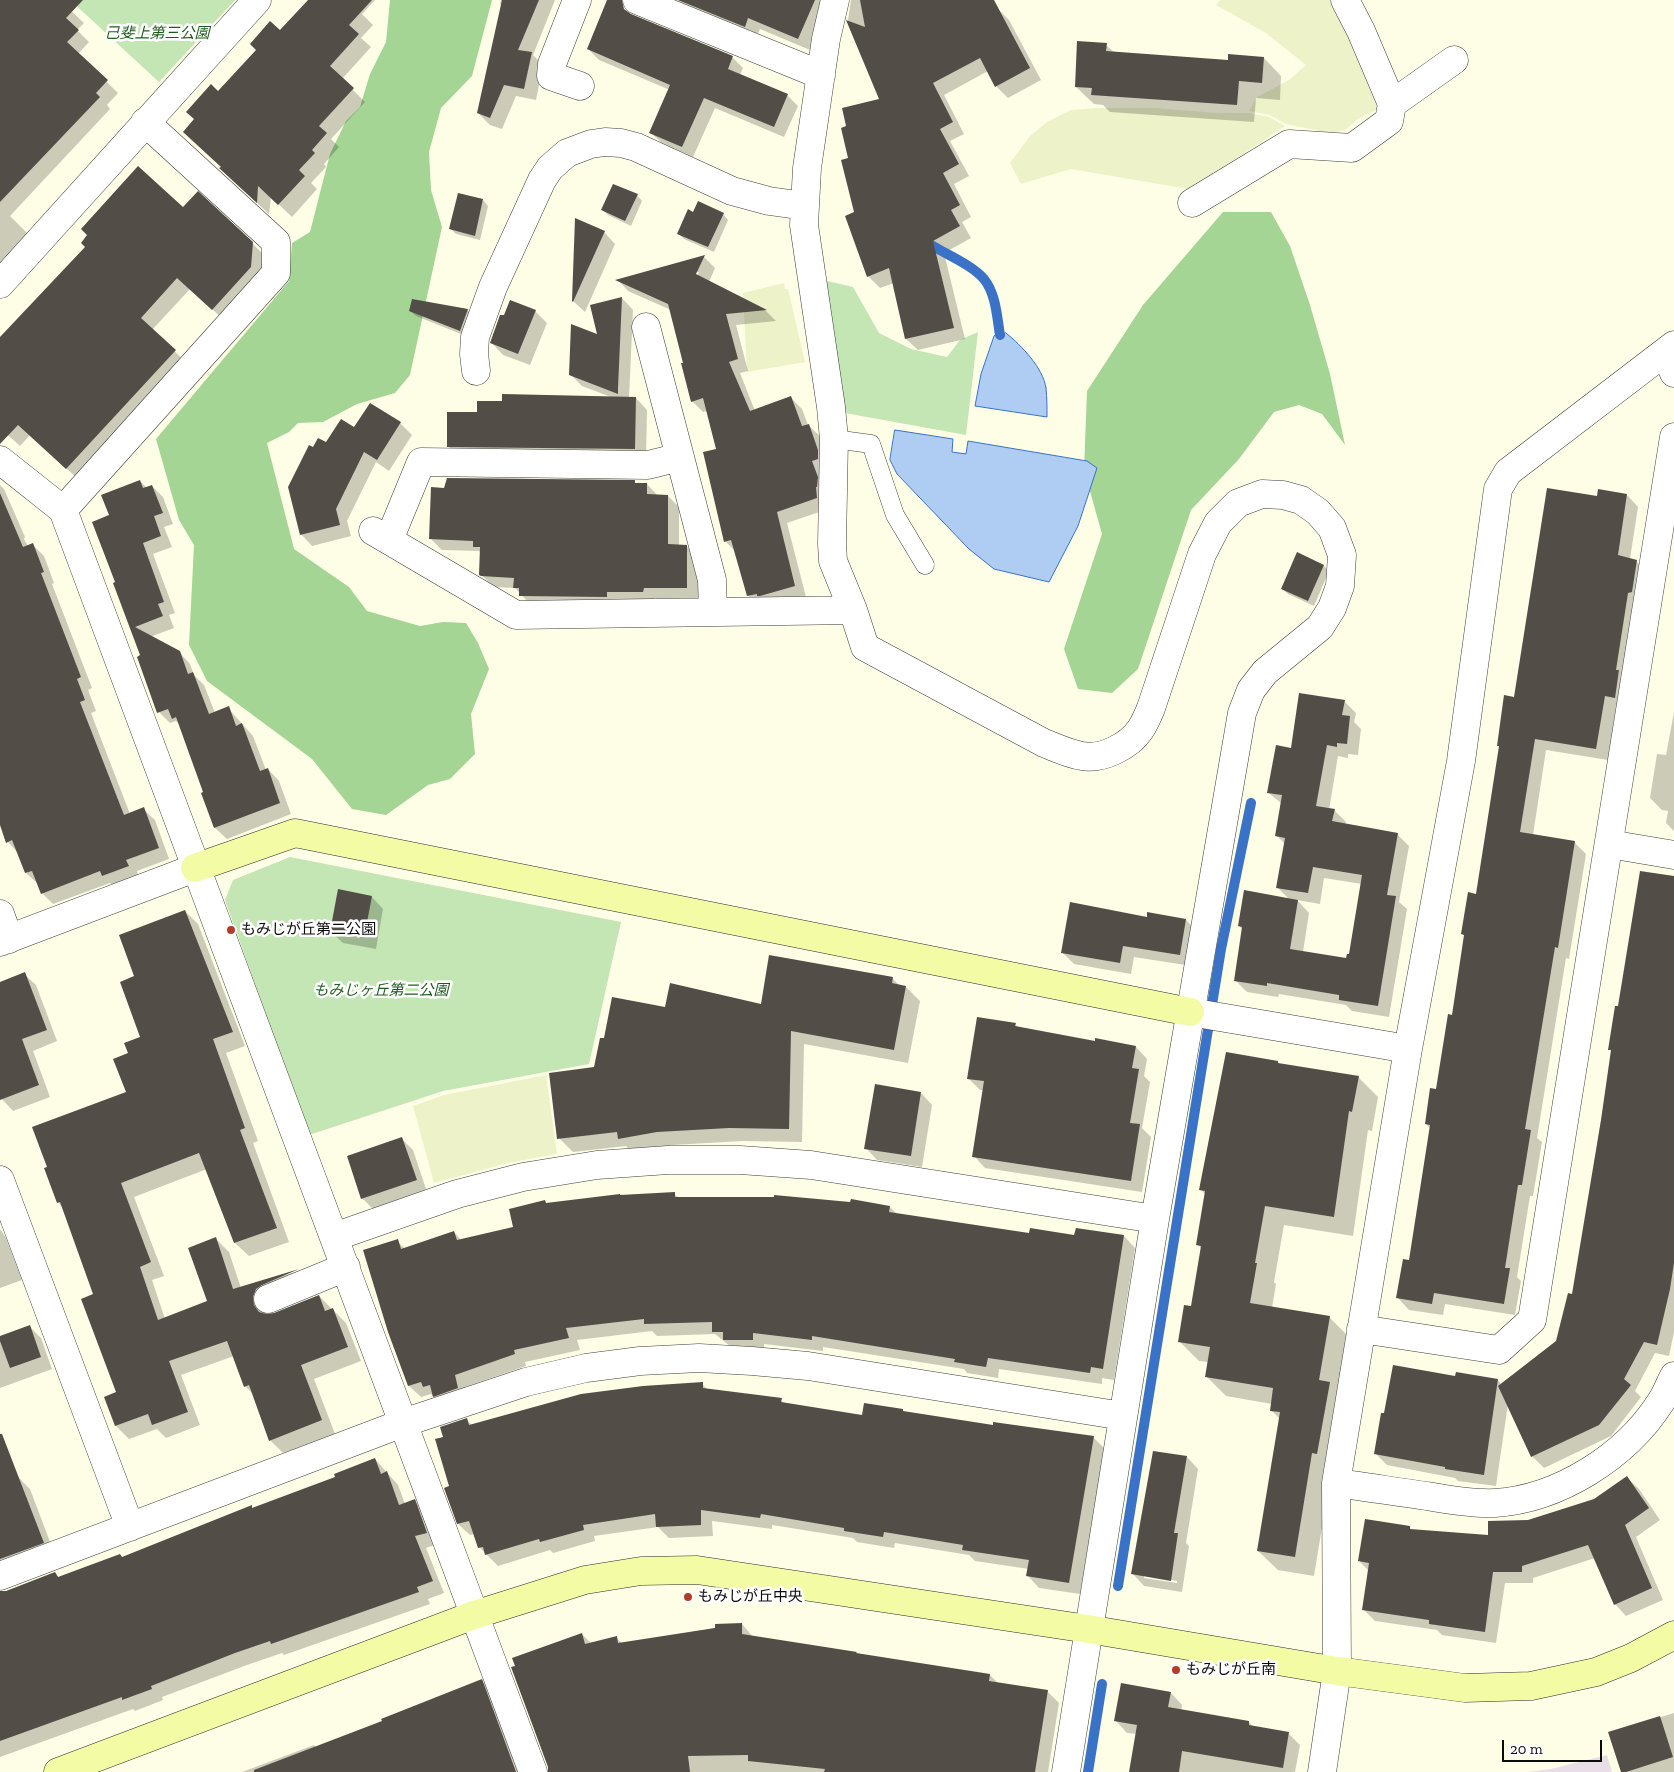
<!DOCTYPE html>
<html>
<head>
<meta charset="utf-8">
<style>
  body { margin:0 }
  #map { position:relative; width:1674px; height:1772px; overflow:hidden; background:#fefee7; font-family:"Zilla Slab",serif }
  canvas { display:block }
  .scale { position:absolute; left:1502px; top:1740px; width:100px; height:22px; box-sizing:border-box; border:2px solid #0a0a0a; border-top:0; padding-left:6px; font-size:15px; line-height:18px; white-space:nowrap; color:#0a0a0a; -webkit-text-stroke:4px #fff; paint-order:stroke }
</style>
</head>
<body>
<div id="map">
<canvas width="1674" height="1772"></canvas>
<div class="scale">20 m</div>
</div>
<script>
const c = document.querySelector('canvas').getContext('2d');
c.lineJoin = 'round';
function paint(path, color) { c.fillStyle = color; c.fill(path, 'evenodd'); }
function strokePath(path, color, width, dash) { c.strokeStyle = color; c.lineWidth = width; c.lineCap = dash ? 'butt' : 'round'; c.setLineDash(dash || []); c.stroke(path); }
function label(font, color, halo, rows, align = 'center') {
  c.font = font + ' "Zilla Slab","Noto Sans JP",serif'; c.lineWidth = 5; c.setLineDash([]); c.textBaseline = 'middle'; c.strokeStyle = halo; c.fillStyle = color; for (const [text, x, y, turn = 0] of rows) {
    c.save(); c.translate(x, y); c.rotate((+turn || 0) * Math.PI / 180); c.textAlign = isNaN(turn) ? turn : align; if (halo) c.strokeText(text, 0, 0); c.fillText(text, 0, 0); c.restore();
  }
}
paint(new Path2D(`
  M1607,1755L1612,1772H1528L1551,1769Z`), '#e9dde8');
paint(new Path2D(`
  M1220,0H1330L1346,31L1378,109L1358,119L1345,130L1329,133L1286,124L1270,115L1249,111L1257,97L1289,80L1306,65L1266,33L1216,5Z
  M1097,108H1156L1217,113H1248L1269,117L1285,126L1221,169L1188,189L1071,169L1021,184L1010,163L1030,136L1047,122L1071,110Z
  M784,283L785,289H788L805,362L747,372L743,293Z
  M546,1075L557,1154L508,1163L434,1183L413,1106L444,1095Z`), '#edf2c9');
paint(new Path2D(`
  M70,0H235L159,82Z
  M823,280L853,287L879,333L911,349L947,357L960,340L978,332L966,435L845,413Z
  M290,857L621,922L589,1064L443,1091L309,1135L225,900L233,880Z`), '#c4e5b4');
paint(new Path2D(`
  M390,0H492L472,76L441,108L429,152L431,190L442,227L410,375L395,393L357,404L323,422L298,423L289,432L267,443L294,549L349,587L367,611L420,626L443,622L466,623L478,643L489,669L471,714L475,754L450,779L428,785L386,815L352,809L312,759L207,681L189,645L194,545L179,520L156,439L289,281L292,243L310,232L330,154L346,121L360,107L370,74L386,42Z
  M1223,212H1271L1290,246L1310,305L1330,374L1345,445L1322,414L1299,405L1274,412L1239,459L1191,510L1138,669L1112,693L1078,689L1064,649L1102,534L1084,470L1087,391L1143,305Z`), '#a4d594');
const water = new Path2D(`
  M1006,333C1022,346 1043,368 1046,388C1047,398 1047,408 1047,417L975,406L981,374L994,336Z
  M895,430L953,439L952,452L966,454L968,441L1087,461L1097,468L1078,526L1049,582L994,569L969,549L897,474L890,460Z`);
paint(water, '#afccf3');
strokePath(water, '#3972c6', 1);
paint(new Path2D(`
  M18,0H72L66,6L84,23L77,30L89,42L78,54L118,93L107,105L110,109L10,216L34,240L0,278V20Z
  M309,0H375L362,14L373,25L361,38L371,47L342,79L365,102L331,139L339,147L324,164L326,167L311,183L317,189L292,217L271,197L269,214L233,181L222,167L219,93Z
  M501,0H555L533,55L543,65L536,100L516,96L502,129L490,125L478,113L502,6L500,4Z
  M677,0H831L810,50L760,29L756,38L685,9Z
  M851,0H917L997,8L1009,20L1041,80L1008,98L996,86L988,71L944,95L964,134L950,141L969,176L954,184L971,217L962,222L971,238L944,253L965,339L918,350L906,339L894,283L880,288L868,276L855,213L848,127L881,100L848,20Z
  M1106,45L1115,53L1229,61L1264,58L1281,76L1280,100L1256,98L1254,122L1110,112L1103,105L1094,104L1076,87Z
  M588,49L732,57L743,68L740,75L787,95L798,106L784,137L715,108L693,157L662,143L651,133L670,90L599,60Z
  M637,195L642,201L631,226L608,215L603,210Z
  M483,200L488,206L480,240L456,234L451,229Z
  M183,209L252,243L264,255L262,279L224,320L190,289L152,330L187,363L78,479L30,435L20,446L0,428V339Z
  M723,214L728,220L714,252L684,239L678,233Z
  M604,232L615,244L585,312L573,301Z
  M704,257L715,268L709,282L766,311L776,321L736,325L748,371L740,373L755,411L791,398L802,409L808,425L820,436L829,462L828,509L787,523L806,597L759,607L748,595L736,552L726,542L718,450L708,411L703,412L692,401L684,363L671,310L628,291L618,280ZM696,272H699L695,281Z
  M622,298L633,310L629,398H636L647,410L646,460L460,458L448,446L478,413L503,402L611,397L582,386L570,374L599,337Z
  M413,300L468,310L473,316L466,336L416,316L410,311Z
  M535,311L547,323L530,365L503,355L492,343L505,317Z
  M400,423L412,435L389,471L376,462L347,521L351,536L312,546L301,534L327,444L355,429Z
  M140,481L147,488L152,486L163,497L173,524L164,527L172,547L153,554L175,613L169,615L174,628L150,637L179,652L190,664L194,675L204,685L215,713L228,708L253,736L266,770L268,769L279,781L291,814L227,839L215,828L202,794L205,793L180,725L176,721L170,723L159,712L142,656L94,522L110,516Z
  M634,482L636,484H647L658,496H668L679,507V546H686L698,557V599L654,598V603L532,606L515,588L494,587L480,574L481,553L479,551L442,550L431,539Z
  M0,485L4,489L25,537L24,539L28,546L33,545L44,556L54,583L52,584L92,688L88,690L96,711L91,713L130,814L143,809L155,820L169,859L137,871L139,878L114,887L110,883L53,904L42,893L38,884L26,873L18,853L8,842L0,822Z
  M1627,495L1638,507L1630,559L1636,561L1648,572L1626,709L1616,707L1608,760L1546,750L1533,835L1574,842L1586,854L1569,959L1566,958L1537,1138L1542,1142L1533,1196H1530L1517,1277L1521,1281L1515,1315L1445,1304L1443,1315L1409,1310L1398,1298L1410,1261L1431,1129L1426,1124L1437,1090L1477,895L1515,698L1598,498Z
  M1324,566L1329,571L1314,606L1288,594L1282,589Z
  M1344,701L1356,713L1354,722L1361,729L1358,755L1348,754V758L1338,756L1329,810H1334L1346,822L1345,825L1397,834L1409,846L1399,902L1407,909L1389,1017L1352,1011L1346,1005L1279,994L1278,997L1247,992L1235,980L1243,930L1239,926L1290,900L1277,887L1285,844L1277,836L1282,804L1268,792L1292,749ZM1324,878L1362,884L1350,956L1347,960L1303,952L1309,913L1297,900L1320,904Z
  M1674,712V831L1666,823L1668,811L1662,810L1650,798L1657,754L1666,755Z
  M1674,877V1332L1669,1356L1655,1353L1635,1391L1641,1397L1611,1436L1544,1468L1532,1456L1508,1404L1496,1486L1458,1481L1455,1478L1387,1465L1375,1453L1456,1378L1498,1380L1501,1384L1557,1342L1573,1296L1612,1052L1610,1049L1619,1008Z
  M372,897L383,909L376,949L343,943L331,932Z
  M185,911L198,924L245,1046L226,1053L258,1141L253,1143L289,1242L249,1256L235,1243L207,1169L134,1197L164,1276L152,1280L165,1319L209,1302L216,1239L229,1252L241,1288L299,1271L311,1283L266,1310V1316L274,1315L319,1296L346,1323L361,1361L314,1379L335,1434L283,1453L270,1440L253,1394L245,1386L234,1356L181,1375L200,1425L166,1438L157,1429L129,1439L116,1426L105,1398L118,1393L95,1295L63,1208L58,1202L127,1092L129,1053L142,1037L136,977Z
  M1148,918L1186,920L1197,931L1192,966L1134,957L1131,974L1074,964L1062,952Z
  M24,974L36,985L57,1041L33,1051L50,1097L13,1111L2,1099L0,1095V983Z
  M893,979L900,986L906,987L920,1001L908,1063L804,1044L802,1142L743,1141L672,1145L633,1153L626,1146L573,1152L559,1138L595,1068L605,1040L666,1009L762,1005Z
  M1015,1024L1019,1028L1096,1042L1136,1047L1147,1059L1144,1076L1150,1082L1142,1128L1151,1137L1142,1192L985,1168L974,1156L984,1090H980L968,1078Z
  M1278,1062L1279,1064L1358,1077L1378,1097L1372,1131L1368,1130L1353,1236L1284,1225L1274,1282L1276,1284L1272,1308L1329,1317L1349,1337L1331,1472L1314,1576L1278,1570L1258,1551L1280,1419L1271,1410L1272,1404L1226,1396L1206,1376L1208,1362L1199,1361L1179,1341L1192,1307L1202,1249L1198,1245L1206,1195L1201,1190Z
  M921,1093L932,1105L922,1167L877,1160L866,1148Z
  M402,1139L413,1150L427,1192L374,1210L362,1198Z
  M674,1194L679,1198L890,1207L897,1214L1030,1235L1124,1236L1135,1248L1114,1380L1102,1378V1384L999,1369L998,1378L967,1373L964,1369L823,1347V1351L764,1344V1351H736L715,1334L657,1336L652,1331L577,1340L580,1350L525,1362L526,1366L465,1387L469,1400L435,1398L431,1394L421,1397L409,1386L390,1332L397,1241L405,1249L454,1232L461,1240L515,1228L547,1204Z
  M0,1229L6,1238L22,1280L0,1288Z
  M29,1326L41,1338L52,1369L0,1388V1338Z
  M702,1384L708,1390L781,1400L785,1404L863,1416L902,1410L905,1412L994,1426L1093,1437L1105,1449L1080,1594L1039,1588L1028,1576L1029,1569L975,1561L969,1555L895,1543L894,1548L857,1542L853,1538L772,1525V1529L712,1521L713,1536L669,1538L658,1527L594,1536L595,1541L553,1553L550,1550L498,1566L479,1547L475,1534L470,1535L458,1524L451,1487L444,1437L467,1420L473,1426Z
  M1187,1457L1198,1469L1186,1543L1189,1546L1182,1592L1144,1586L1133,1574ZM1144,1575L1177,1581V1583L1144,1578Z
  M375,1459L398,1485L405,1504L414,1500L426,1512L438,1544L426,1548L444,1593L428,1599L430,1604L284,1655L282,1653L247,1665L162,1697L163,1700L135,1711L133,1709L0,1757V1592H5L55,1573L59,1578L123,1558L251,1507L253,1509L336,1478Z
  M18,1477L30,1489L55,1555L0,1577V1484Z
  M1627,1478L1639,1489L1660,1520L1636,1537L1663,1600L1626,1616L1615,1604L1595,1558L1533,1578V1583H1505L1496,1643L1442,1635L1437,1630L1375,1621L1363,1609L1369,1571L1359,1561L1410,1528L1413,1531L1489,1537L1528,1521L1594,1501Z
  M742,1624L753,1637L990,1675L999,1684L1047,1691L1059,1703L1048,1772H549L582,1634L592,1644L616,1638L622,1643Z
  M481,1680L493,1692L523,1772H242L314,1745L316,1747L383,1722Z
  M1171,1693L1182,1705L1181,1711L1249,1722L1253,1727L1288,1733L1300,1745L1295,1772H1130L1137,1734L1127,1733L1116,1721Z
  M1674,1713V1772H1622L1610,1733Z`), '#0003');
strokePath(new Path2D(`
  M925,241C942,253 970,263 984,279C996,294 997,317 1000,335
  M1118,1586L1221,949L1251,803
  M1088,1772L1102,1684`), '#3972c6', 10);
paint(new Path2D(`
  M0,0H83L66,18L79,30L67,42L108,80L96,93L100,97L0,202Z
  M308,0H372L349,25L359,34L330,66L354,88L319,126L327,133L312,150L315,153L299,170L305,176L278,205L258,186L257,203L219,168L221,167L183,132L194,119L186,112L211,84L218,91L256,50L250,44L270,21L280,30Z
  M502,0H539L518,50L532,52L524,89L504,85L490,118L477,113Z
  M607,0H622L624,9L631,14L733,56L728,69L788,94L774,127L704,98L682,147L649,133L670,85L587,49Z
  M678,0H815L798,39L748,18L745,27Z
  M860,0H994L1030,68L995,87L980,58L933,83L953,122L940,129L959,164L943,173L960,205L951,210L960,226L933,241L954,328L905,339L889,268L867,277L845,216L854,212L841,160L848,158L841,128L846,126L842,108L879,99L846,20L865,27Z
  M1077,41L1107,43L1106,51L1228,60V54L1264,57L1262,83L1239,81L1237,105L1091,95L1092,88L1075,87Z
  M138,166L183,207L198,191L253,242L251,267L212,310L177,278L141,318L176,350L66,469L18,425L0,444V337L85,247L81,243L87,235L81,229Z
  M613,184L638,194L625,221L601,210Z
  M458,193L483,199L475,236L449,229Z
  M698,201L724,213L708,247L677,234L688,209L693,212Z
  M575,218L605,231L573,302L572,301Z
  M705,255L696,274L767,310L726,314L738,359L729,362L750,411L791,396L802,426L809,424L818,450V459L812,461L818,477L817,487H816L817,498L777,512L795,586L760,596H757V594L747,596L731,540L724,542L703,452L716,449L703,398L691,402L681,363H683L668,304L615,280Z
  M622,297L618,388V394L569,375L571,324L597,334L590,305Z
  M412,299L468,309L460,331L409,311Z
  M510,300L536,310L518,354L490,343L500,315H504Z
  M502,394L636,397L635,449L447,447V412H477V401H502Z
  M370,403L401,422L377,460L364,452L336,509L340,525L300,535L288,487L309,445L313,447L318,438L326,442L341,419L354,427Z
  M447,478L635,480V483H647V494L668,495V544L687,545V588H644L643,592H607V597L519,596V588H513L514,578L481,576L479,575L480,547H473V541L429,539L431,487L444,488Z
  M140,480L143,488L152,485L163,513L154,516L161,536L143,543L164,602L158,604L163,616L135,627L180,651L188,674L193,672L209,714L229,706L236,726L242,723L260,771L268,768L280,803L214,828L201,793L203,792L176,717L172,719L168,709L157,713L137,657L140,655L113,583L115,582L92,522L109,515L101,495Z
  M1547,488L1597,496L1598,489L1627,494L1618,555L1637,560L1632,592L1628,593L1616,670H1619L1615,698L1605,696L1596,749L1535,739L1520,832L1575,841L1558,948L1555,947L1525,1129L1531,1130L1522,1185H1518L1505,1268H1510L1504,1304L1434,1293L1432,1304L1396,1298L1403,1259L1409,1260L1430,1125L1425,1124L1430,1088L1436,1089L1448,1014L1452,1015L1464,935L1461,934L1468,892L1476,894L1499,746H1497L1504,695L1514,697Z
  M0,493L23,547L33,543L44,572L41,573L81,677L77,679L85,700L80,702L124,815L144,807L159,848L126,860L129,866L102,876L100,871L41,894L32,871L25,873L12,840L6,843L0,825Z
  M1297,552L1324,565L1308,601L1281,589Z
  M1299,693L1345,700L1342,715L1350,716L1347,744L1337,743V747L1327,745L1316,806L1335,809L1332,821L1398,833L1387,895L1396,896L1378,1006L1339,1000V995L1267,983V986L1234,981L1242,927L1238,926L1244,890L1298,900L1290,949L1346,958L1347,954H1349L1362,875L1313,867L1308,893L1276,888L1285,838L1275,836L1282,795L1267,793L1276,745L1291,748Z
  M1640,871L1674,876V1263L1670,1289L1657,1345L1644,1342L1624,1379L1631,1385L1599,1425L1531,1457L1498,1386L1556,1341L1568,1293L1572,1294L1601,1120L1611,1050H1608L1615,1006H1618Z
  M338,889L372,896L364,938L330,932Z
  M1070,902L1147,917V912L1186,919L1180,955L1123,946L1120,963L1061,953Z
  M185,910L233,1032L213,1039L245,1128L240,1130L277,1228L234,1243L199,1153L121,1183L151,1262L140,1267L158,1320L207,1301L188,1248L216,1237L233,1289L299,1269L262,1285L256,1289L253,1297L254,1305L259,1312L266,1314L274,1313L319,1295L325,1311L333,1308L348,1347L301,1365L322,1420L269,1441L249,1385L244,1387L227,1341L169,1361L188,1412L152,1425L148,1414L115,1426L104,1397L116,1392L81,1299L93,1294L60,1202L57,1203L44,1168L47,1167L32,1127L126,1092L113,1059L128,1053L124,1043L140,1037L120,982L134,976L119,935Z
  M769,955L893,977L892,983L906,986L894,1050L791,1031L789,1129L729,1128L657,1132L618,1139L617,1132L557,1139L549,1073L594,1067L600,1038H604L612,997L665,1007L670,983L761,1004Z
  M25,972L47,1030L22,1039L39,1085L0,1100V982Z
  M977,1017L1016,1023L1015,1026L1095,1041V1038L1136,1046L1132,1068L1139,1069L1130,1123L1140,1124L1131,1181L972,1157L984,1081L967,1079Z
  M1226,1052L1278,1061V1063L1359,1076L1352,1112L1349,1111L1334,1217L1265,1206L1255,1263H1257L1250,1303L1330,1316L1319,1380L1330,1382L1317,1454L1312,1453L1295,1557L1257,1551L1280,1412L1270,1411L1273,1388L1205,1377L1210,1347L1178,1342L1184,1305L1191,1306L1201,1246L1196,1245L1205,1191L1199,1190Z
  M875,1084L921,1092L911,1156L864,1149Z
  M402,1137L417,1180L361,1199L347,1156Z
  M675,1192V1197H774V1195L850,1202L851,1199L890,1206L889,1212L1029,1233L1030,1228L1074,1235L1076,1228L1124,1235L1103,1369L1091,1367L1090,1373L988,1358L986,1367L954,1362L955,1359L812,1336V1340L753,1333V1340H723V1332H712V1322L644,1324V1319L566,1328L569,1338L514,1350L515,1354L455,1375L458,1388L433,1397L430,1385L423,1387L421,1382L408,1386L388,1332L363,1250L398,1239L401,1249L454,1231L457,1240L513,1227L509,1209L545,1200L546,1203L620,1194V1195Z
  M30,1325L41,1357L10,1368L0,1341V1336Z
  M1393,1365L1455,1376L1456,1372L1498,1379L1484,1475L1445,1469V1467L1374,1454L1381,1413H1384Z
  M703,1382V1388L782,1398L781,1402L862,1415L864,1403L903,1409V1411L993,1425V1422L1094,1436L1069,1583L1026,1576L1029,1560L962,1550L963,1545L884,1532L883,1537L844,1531V1528L761,1514L760,1518L701,1510V1525L656,1527L655,1514L583,1525L584,1530L540,1542L539,1539L485,1555L483,1547L478,1548L469,1521L457,1524L444,1488L449,1486L435,1439L443,1437L440,1427L467,1418L469,1425L581,1394L643,1386Z
  M0,1434H2L44,1543L0,1559Z
  M1153,1451L1187,1456L1174,1533H1178L1171,1581L1131,1574Z
  M375,1458L381,1474L387,1471L399,1505L415,1499L427,1533L415,1536L433,1581L417,1587L419,1592L271,1644L270,1641L235,1653L151,1686L152,1689L122,1700V1697L0,1741V1591H6L55,1572L58,1577L120,1554L122,1557L252,1505V1508L335,1477L334,1474Z
  M1627,1476L1649,1508L1625,1525L1652,1588L1614,1605L1588,1545L1522,1566V1572H1493L1485,1632L1429,1624V1620L1362,1610L1369,1563L1358,1561L1365,1519L1410,1526V1529L1488,1535V1521L1528,1520L1594,1499Z
  M742,1623V1634L857,1652L856,1653L990,1674L989,1681L1048,1690L1035,1772H824L825,1769L748,1761V1755L688,1756L690,1772H548V1767L511,1667L515,1666L512,1658L582,1633L585,1644L617,1636L618,1643L715,1628V1624Z
  M482,1679L516,1772H254V1770L382,1721L381,1719Z
  M1121,1683L1171,1692L1168,1707L1249,1721V1725L1289,1732L1283,1768L1182,1751L1179,1772H1129L1137,1725L1114,1721Z
  M1660,1716L1673,1757L1626,1772H1621L1608,1732Z`), '#524d47');
const lane = new Path2D(`
  M834,439L871,444L895,515L925,565`);
const street = new Path2D(`
  M577,0L552,64L551,76L580,86
  M637,0L821,75
  M835,0L826,39L807,168L804,225L831,407L834,439L832,544L833,561L853,610L865,647L1044,743C1057,748 1069,754 1082,756C1102,760 1129,746 1140,730C1145,723 1148,715 1151,708L1202,554L1218,523L1238,503L1262,494L1283,495L1301,500L1318,512L1332,528L1342,555L1340,586L1332,608L1320,627L1265,672L1251,690L1242,713L1155,1219L1066,1772
  M1345,0L1361,31L1392,104
  M1192,203L1289,144L1352,148L1389,121L1392,104L1454,60
  M0,284L257,0
  M646,327L712,580L713,611
  M1665,352L1674,373
  M476,371L474,354L475,337L493,287L542,180L550,168L567,153L591,144L605,142L621,143L636,147L732,191L769,201L805,206
  M0,460L63,510L533,1772
  M63,510L276,273V242L145,122
  M373,531L516,615L853,610
  M389,540L421,462L648,465L680,457
  M1609,844L1674,855
  M0,914L9,939
  M0,942L195,868
  M1190,1012L1408,1049
  M0,1180L130,1527
  M334,1237L457,1194L523,1177L597,1165L668,1160H740L811,1165L1155,1219
  M268,1299L346,1267
  M1361,1329L1499,1350L1532,1320L1674,437
  M1336,1483C1367,1487 1397,1492 1427,1496C1449,1500 1473,1504 1495,1503C1559,1499 1626,1456 1660,1403C1666,1395 1669,1385 1674,1376
  M0,1576L403,1423L526,1382L586,1368L640,1361L699,1358L752,1361L808,1366L1123,1416
  M1322,1772L1337,1671L1336,1483L1408,1049L1461,761L1498,489L1508,472L1674,345`);
const secondary = new Path2D(`
  M195,868L295,833L1190,1012
  M58,1772L474,1615L585,1580L641,1571L697,1570L1088,1629L1337,1671L1465,1688L1531,1686L1596,1672L1631,1658L1674,1635`);
strokePath(lane, '#3d3d3d', 19);
strokePath(street, '#3d3d3d', 29);
strokePath(secondary, '#2c2c2c', 29);
strokePath(lane, '#fff', 18);
strokePath(street, '#fff', 28);
strokePath(secondary, '#f4fba5', 28);
for (const [x, y, r, color] of [
  [231,930,5,"#b23e2a"],
  [688,1597,5,"#b23e2a"],
  [1176,1670,5,"#b23e2a"]
]) { const dot = new Path2D(); dot.arc(x, y, r, 0, 2 * Math.PI); c.fillStyle = color; c.fill(dot); strokePath(dot, '#fff', 2); }
label('italic 15px', '#1f5d1e', '#fff', [
  ["己斐上第三公園",157,34],
  ["もみじヶ丘第二公園",381,991]
]);
label('15px', '#0a0a0a', '#fff', [
  ["もみじが丘第二公園",241,930],
  ["もみじが丘中央",698,1597],
  ["もみじが丘南",1186,1670]
], 'left');
</script>
</body>
</html>
